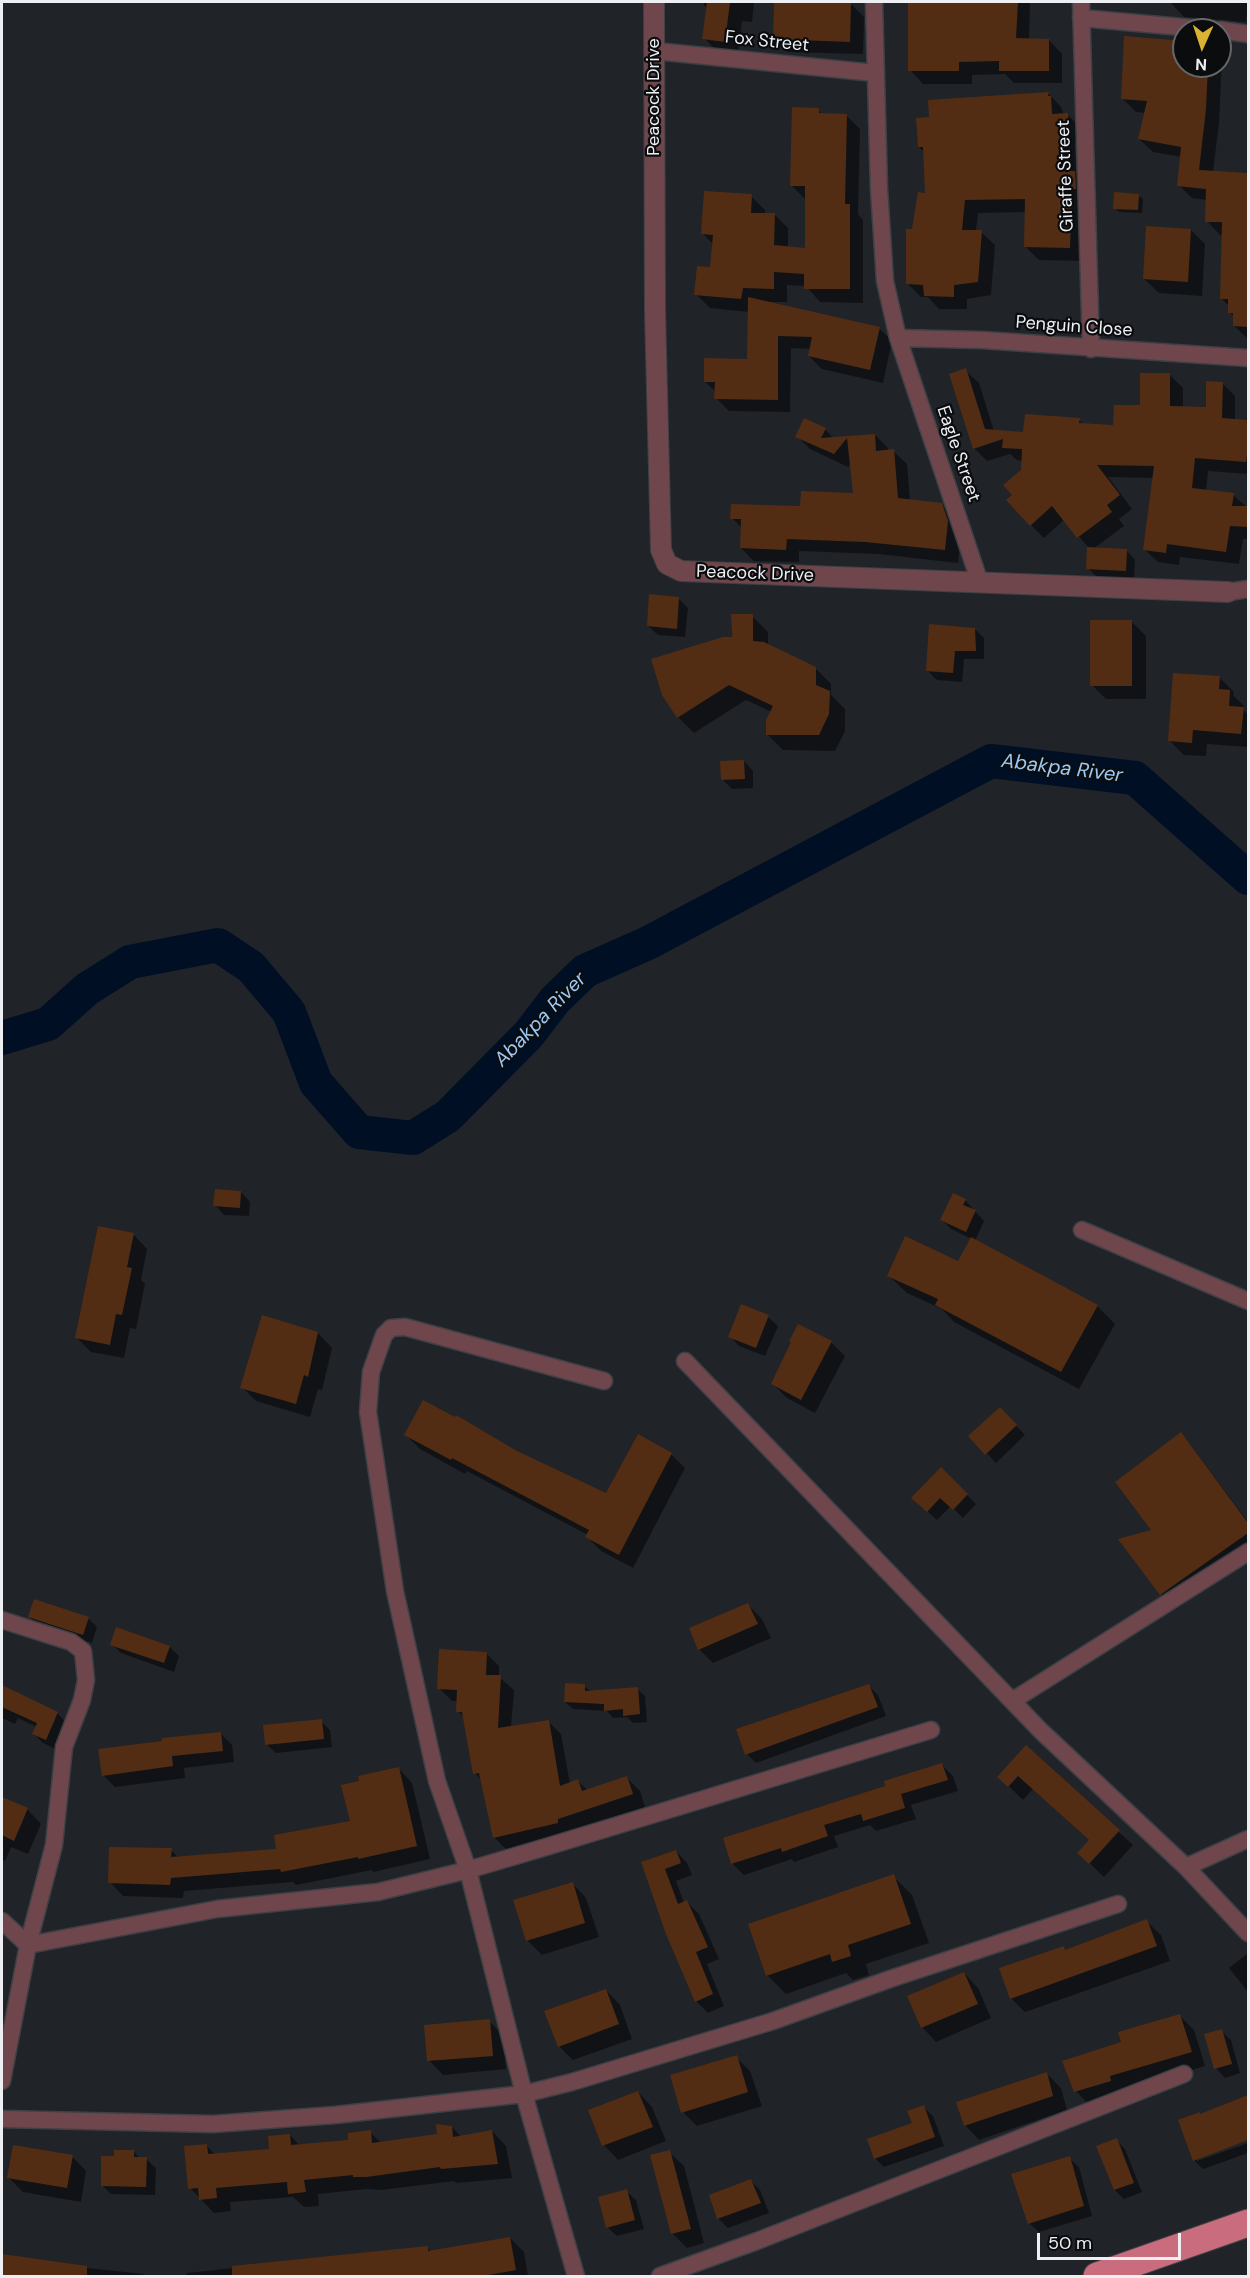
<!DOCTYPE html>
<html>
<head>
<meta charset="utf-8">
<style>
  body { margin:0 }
  #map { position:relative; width:1250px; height:2278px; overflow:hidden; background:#202328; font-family:"DM Sans",sans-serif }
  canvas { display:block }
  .frame { position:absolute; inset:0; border:3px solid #edeff3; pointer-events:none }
  .north { position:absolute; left:1172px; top:18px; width:60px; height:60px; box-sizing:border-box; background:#0b0c0e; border:2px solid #65676a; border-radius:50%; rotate:183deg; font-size:16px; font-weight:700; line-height:24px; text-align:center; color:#edeff3 }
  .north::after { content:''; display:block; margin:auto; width:21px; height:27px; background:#dab333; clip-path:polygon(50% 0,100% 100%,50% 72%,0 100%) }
  .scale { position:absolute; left:1037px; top:2233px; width:144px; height:27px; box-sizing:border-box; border:3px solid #edeff3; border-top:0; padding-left:8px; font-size:18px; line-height:21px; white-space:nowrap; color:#edeff3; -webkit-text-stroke:4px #0b0c0e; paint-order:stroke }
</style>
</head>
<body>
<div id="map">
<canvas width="1250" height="2278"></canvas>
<div class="frame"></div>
<div class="north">N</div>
<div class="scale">50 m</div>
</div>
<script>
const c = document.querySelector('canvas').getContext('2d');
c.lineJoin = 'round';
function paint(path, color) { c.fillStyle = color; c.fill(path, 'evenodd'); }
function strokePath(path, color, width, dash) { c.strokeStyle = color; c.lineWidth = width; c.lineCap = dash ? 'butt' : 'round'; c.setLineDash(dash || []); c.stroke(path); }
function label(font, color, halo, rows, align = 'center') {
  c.font = font + ' "DM Sans",sans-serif'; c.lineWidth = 4.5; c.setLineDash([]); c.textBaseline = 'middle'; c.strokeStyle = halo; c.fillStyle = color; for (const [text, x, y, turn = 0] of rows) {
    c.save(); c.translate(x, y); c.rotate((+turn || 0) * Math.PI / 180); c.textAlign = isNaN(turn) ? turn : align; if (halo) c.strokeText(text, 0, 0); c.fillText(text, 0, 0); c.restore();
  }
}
paint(new Path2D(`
  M704,2H754L752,22L742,21L738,54L717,51L704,38L707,9L704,5Z
  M776,2L850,3L864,17L863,54L788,52L775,39Z
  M909,2H1030L1029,40H1049L1062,54V83H1014L1005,74L972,75V84H923L910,70Z
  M1170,2H1248L1246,22L1184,17Z
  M1184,43V66H1220V56L1222,58L1219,123L1213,172L1248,175V339L1234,326L1235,317L1229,312L1230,307L1221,298L1223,235H1220L1207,221V200L1192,198L1179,185L1182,157L1153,152L1139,139L1146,113L1136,112L1123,99Z
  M1048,93L1061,107L1064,115H1068L1081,128L1082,142L1075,143L1076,173L1088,186L1083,261L1039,260L1025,246L1027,212L978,213L976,231L981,232L995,245L991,295L967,299V309H939L928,297H921L907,283L914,230L926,195L924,152L919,147Z
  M818,110L823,115H846L860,129L858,214L863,220V303L820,302L806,286L787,285V302H767L879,328L892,341L883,383L822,369L809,356L811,349L791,348L790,412L729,411L716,398V392L705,382L748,360L749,312L710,308L696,294L711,268L713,244L703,234L751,196L765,210V214H774L788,228V248L806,249L805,199L791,185Z
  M1138,195L1143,199L1142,213L1119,212L1115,208Z
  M1191,230L1205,244L1202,296L1159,293L1144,279Z
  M965,370L979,383L994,431L1025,434L1079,420L1084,425L1115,427L1141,407L1170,375L1183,388V408H1207L1222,383L1235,396V420L1248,422V474L1208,471L1206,491L1233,495L1248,508V539H1243L1239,564L1180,557L1179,565L1158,562L1144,549L1153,478L1108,477L1132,509L1119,519L1124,526L1093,549L1126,550L1135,560L1134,579L1097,577L1088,568L1089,548L1064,520L1044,538L1031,525L1015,495L1023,461L1017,460L1010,454L987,461L974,448Z
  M825,429L834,439L875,435L888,448V451H893L907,464L910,501L941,504L955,518L961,535L958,563L879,554L799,551V562L754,561L741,548L742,528L732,518L802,508L854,495L851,463L848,467L810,449L797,436Z
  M678,598L688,608L685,637L658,635L648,626Z
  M752,616L768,632V645L815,668L831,684V695L845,709V731L835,751L783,750L767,734L772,712L746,700L694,733L678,717L733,638Z
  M1132,622L1146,636V699H1106L1092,685Z
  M975,629L984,638V659H964L962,682L937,680L928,671Z
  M1219,677L1234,692L1233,695L1244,706L1243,709L1248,715V747L1207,744L1206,756L1184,755L1170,741Z
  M744,761L753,771V788L732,789L722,779Z
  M241,1192L250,1202L249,1216L224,1215L215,1205Z
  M965,1200L984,1221L975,1241L1097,1306L1115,1324L1079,1389L954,1322L942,1309L907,1293L889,1276L959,1263L972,1239L951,1229L942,1220Z
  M133,1234L147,1249L141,1280L145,1284L136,1329L130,1328L124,1358L91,1352L77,1338Z
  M742,1306L768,1317L778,1326L765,1356L739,1346L730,1336Z
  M318,1333L332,1348L322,1390L318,1389L310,1417L256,1401L242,1387Z
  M831,1342L845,1356L815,1413L787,1398L773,1384Z
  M1000,1409L1025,1435L996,1463L970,1436Z
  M1181,1434L1190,1444L1248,1522V1548L1170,1603L1161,1594L1153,1531Z
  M406,1435L517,1452L606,1495L671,1454L685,1468L633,1568L601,1551L587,1537L588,1535L467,1471L465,1474L420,1449Z
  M941,1469L976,1504L963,1518L951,1506L937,1520L913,1498Z
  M748,1605L762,1619L771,1638L713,1663L699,1649Z
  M30,1617L88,1618L97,1627L92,1643L39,1626Z
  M112,1644L170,1647L179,1656L174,1672L121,1653Z
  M486,1653L499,1666V1677L514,1690L511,1727L548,1721L561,1734L570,1784L578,1781L588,1791L627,1778L640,1791L645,1807L570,1832L507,1850L494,1837L482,1780L475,1773L465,1718L458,1711V1701H452L439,1688Z
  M584,1686L591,1692L637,1689L645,1696L647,1722L633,1723L627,1717L613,1718L607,1711L573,1709L565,1702Z
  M869,1686L878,1695L886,1716L756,1763L747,1754Z
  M2,1690L57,1713L66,1722L55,1749L43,1743L34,1734L37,1727L18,1718L15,1724L2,1718Z
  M321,1721L330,1730L332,1747L276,1753L266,1744Z
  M220,1733L232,1745L234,1762L184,1768L185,1778L115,1787L103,1775L164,1743Z
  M1026,1747L1133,1845L1104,1877L1079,1853L1090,1841L1033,1789L1023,1800L999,1777Z
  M942,1765L953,1776L958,1791L911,1805L916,1819L876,1831L870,1825L834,1836L838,1847L794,1862L792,1859L744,1875L733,1864L725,1839L887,1787Z
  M399,1769L412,1783L430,1859L373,1872L372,1870L296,1885L293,1882L184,1891L183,1898L123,1896L110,1882L171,1850L179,1858L278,1850L351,1822L361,1782Z
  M2,1799L27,1809L41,1824L28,1854L11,1847L5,1861L2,1859Z
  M676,1851L687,1863L692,1875L676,1881L684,1903L687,1902L699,1914L719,1959L707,1964L724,2006L708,2013L696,2001L642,1863Z
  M893,1876L912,1895L929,1943L866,1964L869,1975L853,1980L846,1973L786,1994L767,1975Z
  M572,1883L586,1898L599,1937L542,1955L527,1940Z
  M1146,1921L1161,1935L1170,1961L1025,2012L1011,1998L1063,1948L1067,1951Z
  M1248,1953V1992L1229,1968Z
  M964,1973L978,1988L991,2018L936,2042L922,2027Z
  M606,1990L620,2005L632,2039L573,2060L559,2046Z
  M1180,2016L1194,2030L1205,2066L1123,2090L1090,2106L1076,2091L1123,2043Z
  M489,2021L503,2035L506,2069L443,2075L429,2060Z
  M1221,2031L1231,2040L1240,2073L1225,2078L1216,2068Z
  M736,2057L750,2071L762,2106L697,2126L683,2112Z
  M1046,2073L1061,2088L1067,2110L979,2140L965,2125Z
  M638,2092L652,2107L666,2141L618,2160L604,2145Z
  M1248,2096V2140L1197,2158V2161L1248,2143V2153L1203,2169L1194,2160L1201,2116Z
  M923,2107L933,2116L944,2146L884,2167L875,2158L914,2124Z
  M452,2127L461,2137L492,2131L506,2146L512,2178L456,2183L454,2181L381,2190L367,2189L318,2194L319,2206L304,2207L293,2197L230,2202L231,2211L214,2213L190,2188L207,2146L216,2155L271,2150L290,2135L300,2146L350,2141L370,2132L381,2143L439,2135Z
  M1116,2140L1125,2149L1142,2192L1124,2199L1115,2190Z
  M133,2151L141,2159H146L156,2168L155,2195L111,2194L102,2185L116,2157Z
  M669,2152L684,2166L704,2243L687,2248L672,2233Z
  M72,2156L86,2171L81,2202L23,2192L9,2178Z
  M1069,2158L1079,2167L1092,2216L1039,2232L1029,2223Z
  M751,2181L760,2190L769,2213L728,2228L719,2219L710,2196Z
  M626,2191L636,2200L644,2229L617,2236L607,2227Z
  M510,2238L524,2252L528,2276H187V2273L427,2247L431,2252Z
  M2,2255L58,2262L60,2265L143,2274L145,2276H2Z`), '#0007');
strokePath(new Path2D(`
  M2,1038L48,1024L87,989L130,962L218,945L251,967L289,1012L316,1083L359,1132L413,1138L448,1116L529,1034L555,1000L585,971L648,943L991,761L1135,778L1248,878`), '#000f24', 34);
paint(new Path2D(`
  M707,2H730L725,42L702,39Z
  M774,2H851L850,42L773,39Z
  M908,2H1018L1016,38L1049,39V71H999V61L959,62V71H908Z
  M1124,36L1184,41V66H1208L1206,109L1199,170L1248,173V327L1233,326V313H1228V299H1220L1222,222H1205L1206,189L1177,186L1181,147L1138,139L1147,101L1121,99Z
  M1049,92L1048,96H1051L1052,114L1068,113L1069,129L1062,130L1063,171H1075L1076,189H1072L1070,248L1024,247L1025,199L965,200L962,230H982L978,282L954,285V297L924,296L923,285L906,284V229H912L918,192L925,193L923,147H918L916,118L929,117L928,100Z
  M792,107L819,108V113L847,114L845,204H850V289H804V274L774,272V289L743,288L741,299L694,295L697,266L710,267L713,235L701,234L704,191L752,194L751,213H775L774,245L805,248V186H790Z
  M1114,192L1139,194L1138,210L1113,209Z
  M1146,226L1191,229L1188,282L1143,279Z
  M748,297L880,327L870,370L808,356L812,337L778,336V400L714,399L715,382H704V358L747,359Z
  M966,368L985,429L1023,432L1025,414L1080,418L1079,423L1113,425L1114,405H1140V373H1170V406L1206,407V381L1223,382L1222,418L1248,420V449L1246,462L1195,458L1192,488L1234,493L1232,506H1248V527L1230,526L1226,552L1167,544L1166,553L1143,550L1154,466L1097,465L1120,495L1107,505L1112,512L1077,538L1052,506L1030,526L1006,500L1012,495L1003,485L1021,470L1022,449L1002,448L1003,439L973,449L949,374Z
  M804,418L826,428L821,438L875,434L876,451L894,449L898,498L942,503L948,521L945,550L865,542L787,539L786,550L740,548L741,519H730L731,504L800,506L801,491L853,493L847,438L834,454L795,437Z
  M1087,547L1127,549L1126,571L1086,569Z
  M649,594L679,597L677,629L647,626Z
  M731,614H753V641L764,642L816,667V685L830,691L829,714L819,735H766V720L773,706L729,685L677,718L662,695L651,659L723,637H732V634H734L732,633Z
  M1090,620H1132V686H1090Z
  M929,624L975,628L976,651H955L953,673L926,671Z
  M1173,673L1220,676L1219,689L1230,690L1229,706L1244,707L1241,734L1193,730L1192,743L1168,741Z
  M744,760L745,779L721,780L720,761Z
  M215,1189L241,1191L240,1208L213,1206Z
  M953,1193L966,1199L963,1205L976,1210L966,1232L940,1220Z
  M98,1226L134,1233L127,1267L132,1268L122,1315L116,1314L110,1345L75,1338Z
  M905,1236L958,1261L971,1237L1098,1305L1061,1372L935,1305L938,1299L887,1276Z
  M741,1304L769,1315L756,1348L728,1337Z
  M262,1315L318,1332L308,1377L304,1375L296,1404L240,1388Z
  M798,1324L832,1341L801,1400L771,1384L791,1342L789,1341Z
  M423,1400L455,1417L456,1415L517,1451L606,1493L638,1434L672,1453L619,1555L585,1537L589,1530L452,1458L451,1460L404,1435Z
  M1000,1407L1017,1425L985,1455L968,1436Z
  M1181,1432L1248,1523V1533L1160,1595L1118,1539L1151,1530L1115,1482Z
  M941,1467L968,1494L953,1510L940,1498L927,1512L911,1498Z
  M34,1599L89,1617L83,1635L28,1617Z
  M748,1603L758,1624L698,1650L689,1628Z
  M116,1627L170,1646L164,1663L110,1645Z
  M439,1649L487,1652L486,1675H501L498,1728L549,1720L560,1786L578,1779L582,1791L627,1776L633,1794L558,1819V1823L493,1838L479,1773L473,1774L462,1712H456L457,1690L437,1689Z
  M565,1683L585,1684V1691L638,1687L640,1714L623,1716V1709L604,1711V1704L564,1702Z
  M869,1684L878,1707L745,1755L736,1729Z
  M2,1685L58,1712L46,1740L32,1734L37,1723L2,1707Z
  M322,1719L324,1739L265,1745L263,1725Z
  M221,1732L223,1751L172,1756L173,1766L102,1776L98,1749L162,1741V1738Z
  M1026,1745L1120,1830L1089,1864L1077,1853L1089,1840L1018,1776L1008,1787L997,1777Z
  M942,1763L948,1780L901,1794L905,1808L863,1821L861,1814L824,1825L828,1836L782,1852L781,1848L731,1864L723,1838L885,1786L884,1781Z
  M399,1767L417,1846L358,1859V1857L281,1872L280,1869L171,1878L170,1885L108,1883L109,1847L172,1848L171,1857L276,1849L274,1835L350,1821L341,1785L359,1781L358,1776Z
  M2,1797L28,1808L14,1841L2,1835Z
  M676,1850L681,1863L665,1869L678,1904L687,1900L708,1947L696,1952L713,1994L695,2002L666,1934L641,1862Z
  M894,1874L911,1924L848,1945L851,1956L832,1962L830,1954L766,1976L748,1924Z
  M573,1882L585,1923L526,1941L513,1900Z
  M1147,1919L1157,1946L1010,1999L999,1968L1064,1946L1065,1950Z
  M964,1972L978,2004L921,2028L907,1996Z
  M606,1989L619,2024L558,2047L544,2011Z
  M1180,2014L1192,2052L1110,2076L1111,2081L1074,2092L1062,2061L1121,2042L1118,2032Z
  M490,2019L493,2056L427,2061L424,2025Z
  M1222,2029L1232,2064L1214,2069L1204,2034Z
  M737,2055L748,2092L681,2113L670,2075Z
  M1047,2072L1053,2096L964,2126L956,2102Z
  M638,2091L653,2127L602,2146L588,2110Z
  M1248,2095V2140L1193,2161L1178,2120L1200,2112V2114Z
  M924,2105L935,2137L874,2159L867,2139L912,2123L907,2111Z
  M436,2124L452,2126L453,2137L492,2130L498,2164L441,2169L440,2167L366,2177H353V2175L304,2180L306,2192L288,2194L287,2182L216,2188L217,2198L199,2200L198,2188L188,2189L184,2146L207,2144L208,2154L269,2149L268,2136L290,2134L291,2145L348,2140V2133L371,2130L372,2143L437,2134Z
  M1117,2138L1134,2183L1114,2190L1096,2146Z
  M13,2145L73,2155L67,2188L7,2178Z
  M114,2150H134V2157H147L146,2187L101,2186V2156H114Z
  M670,2150L691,2229L671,2234L650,2155Z
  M1070,2156L1084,2206L1028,2224L1011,2174Z
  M751,2179L761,2203L717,2219L709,2195Z
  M627,2189L635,2220L606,2228L598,2197Z
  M510,2237L516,2270L478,2277H232V2266L428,2246V2251Z
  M2,2254L87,2266V2277H2Z`), '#532d13');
const minor = new Path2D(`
  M874,2L879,189L885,281L898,338L980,583
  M1081,2L1091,349
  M1081,18L1215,30
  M1220,30L1248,34
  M655,51L875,73
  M898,338L982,340L1248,358
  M1228,592L1248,589
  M1082,1230L1248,1301
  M685,1361L1041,1731L1186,1867L1248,1933
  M2,1620L71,1642L83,1651L86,1680L82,1700L64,1747L54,1845L28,1945L2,2081
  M1012,1701L1248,1552
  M1186,1867L1248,1839
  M2,1921L28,1945
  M28,1945L217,1909L378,1892L468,1870L546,1847L931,1730
  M2,2119L213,2124L335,2115L524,2094L572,2082L773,2021L890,1979L1118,1904
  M576,2276L524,2094L468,1870L437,1781L395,1591L368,1412L371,1372L384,1335L391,1328L405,1327L604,1381
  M660,2276L757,2241L1184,2074`);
const tertiary = new Path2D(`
  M654,2L655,311L661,550L667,564L681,571L1228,592`);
const trunk = new Path2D(`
  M1097,2276L1248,2223`);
strokePath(minor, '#3d4044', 19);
strokePath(tertiary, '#3d4044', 22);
strokePath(trunk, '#3d4044', 29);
strokePath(minor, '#6f464c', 16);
strokePath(tertiary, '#6f464c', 20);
strokePath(trunk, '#c96c7d', 27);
label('18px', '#edeff3', '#0b0c0e', [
  ["Fox Street",767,42,6],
  ["Peacock Drive",654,97,-90],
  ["Giraffe Street",1066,176,-92],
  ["Penguin Close",1074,327,4],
  ["Eagle Street",958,454,71],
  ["Peacock Drive",755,574,2]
]);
label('italic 20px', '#9cc8f4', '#0b0c0e', [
  ["Abakpa River",1062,769,7],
  ["Abakpa River",541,1020,-46]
]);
</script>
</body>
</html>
